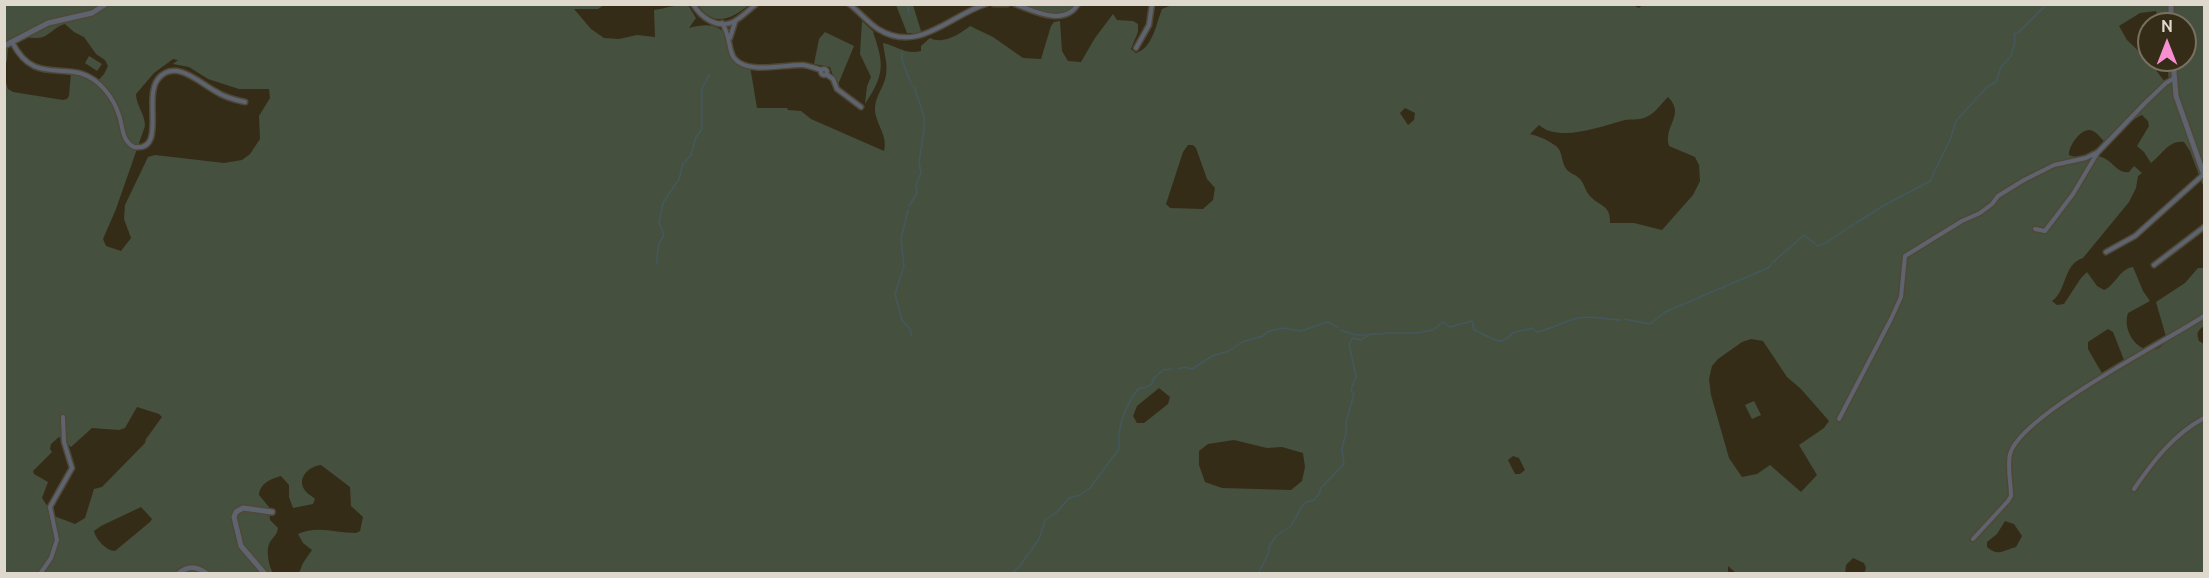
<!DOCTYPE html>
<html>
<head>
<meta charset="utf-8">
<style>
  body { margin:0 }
  #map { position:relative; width:2209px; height:578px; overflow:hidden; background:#352c18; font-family:Ubuntu,sans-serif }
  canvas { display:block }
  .frame { position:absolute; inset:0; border:6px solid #dfd9cd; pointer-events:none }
  .north { position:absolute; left:2137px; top:12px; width:60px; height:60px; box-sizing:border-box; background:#352c18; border:2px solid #797160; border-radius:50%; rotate:0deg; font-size:16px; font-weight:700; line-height:24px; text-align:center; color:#dfd9cd }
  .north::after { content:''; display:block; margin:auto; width:21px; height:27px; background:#f690d0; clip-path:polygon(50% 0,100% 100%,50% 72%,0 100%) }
</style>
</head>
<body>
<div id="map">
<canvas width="2209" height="578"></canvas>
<div class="frame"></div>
<div class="north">N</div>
</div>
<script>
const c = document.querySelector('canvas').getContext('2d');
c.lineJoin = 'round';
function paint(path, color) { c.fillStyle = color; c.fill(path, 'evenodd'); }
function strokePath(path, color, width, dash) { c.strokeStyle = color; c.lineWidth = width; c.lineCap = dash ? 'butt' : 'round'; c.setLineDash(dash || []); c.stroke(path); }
paint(new Path2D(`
  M1631,4L1639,8L1644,4L2204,5V188L2190,151L2184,142C2170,139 2161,155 2151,163L2144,152L2137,146L2149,126L2148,121L2142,115C2135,117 2114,136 2106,143C2101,139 2097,131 2090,130C2080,129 2068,147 2069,155C2080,160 2093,153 2104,158C2113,162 2118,174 2129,172L2134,166L2142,173L2138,176L2136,188L2129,202L2083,258C2063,264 2067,291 2052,301L2057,305L2064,304L2081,278L2087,272L2097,286L2104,290C2116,285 2119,269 2133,267L2143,291L2150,301L2128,313C2120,336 2149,366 2167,340L2156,302L2185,283L2198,268H2204V326C2198,330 2196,333 2199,341L2204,344V573L1864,574L1866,568L1864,563L1853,558L1846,565L1845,574L1736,573L1728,566V574L299,573L303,563L312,550L303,543L298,534C317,525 336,533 356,533L360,531L363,517L351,506L350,487L321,465C310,466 297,477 304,489C306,493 312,496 315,499L313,504L293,508L289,497V485L281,476C271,479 260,483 259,495L269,507L270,520L278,528C277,536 272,537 269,544C266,552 269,567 273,573H5L4,76L8,89L13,92L63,100L67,99L69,96L71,72L91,79L96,83L104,74L108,66L105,60L96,54L84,37L74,32L65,24C56,26 52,33 43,37C33,40 23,35 13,38L8,47L7,61L5,64V5H604L598,9H574L591,29L604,38L619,39L637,35L655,37L654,10C666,8 675,5 688,5L696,18L689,28C721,19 729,33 738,61L750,66L757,108H787L788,110L801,111L811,119L884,151C888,136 877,126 875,111C874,97 884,88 886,75C888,64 884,53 883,43C897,46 906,55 921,51V46L930,38C943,45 960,34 970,26L993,37L1023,58L1041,59L1051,26L1054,22L1060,21L1062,51L1068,61L1081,62L1095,38L1113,14L1117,20L1133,21L1138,24V32L1131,49L1136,53C1153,48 1156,24 1162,9L1172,5ZM2156,11L2159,24H2185V60H2167L2169,82H2165L2149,61L2127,40L2119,26L2140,13ZM173,59L178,60L173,64L189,67L208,79L239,89H269L270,98L259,116L260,139L250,154L242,160L224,163L155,155L148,157L125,205L124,219L131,238L121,251L106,246L103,239L116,209L145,126C145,114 136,105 136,94L154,73ZM1668,97C1686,115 1663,125 1669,146L1695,157L1699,165L1700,181L1693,195L1662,230L1634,223H1610C1611,204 1599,207 1589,195C1585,190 1584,183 1580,179C1575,174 1568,173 1565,167C1561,160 1563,152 1556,146C1548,140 1539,136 1530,134L1539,125C1559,143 1602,126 1625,120C1631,119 1638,120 1644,118C1655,114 1660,105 1668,97ZM1405,108L1415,113L1414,120L1408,125L1400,113ZM1188,145H1193L1196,148L1207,179L1215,188L1213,200L1203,209L1170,208L1166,204L1183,152ZM2108,329L2113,332L2124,360L2103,375L2088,349V342ZM1751,339L1763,341L1787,377L1801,389L1829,421L1824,428L1799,445L1817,475L1801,492L1770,465L1757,474L1742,477L1729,458L1711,395L1709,379L1712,366L1718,359L1742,342ZM1159,388L1170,397L1168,404L1144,423H1137L1133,416L1137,406ZM137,407L159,414L162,417L146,439L145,443L102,487L94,489L85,518L75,524L54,516L42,498L48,482L34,474L33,471L52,452L50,449L51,444L59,437L71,447L92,428L119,430L125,428ZM1234,440L1267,448L1282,447L1303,453L1305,467L1302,481L1291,490L1222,488L1205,482L1199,465V451L1208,444ZM1513,456L1519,458L1525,470L1520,474H1515L1508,460ZM141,507L152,519L150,522L115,551C107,551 96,540 94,531L101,526ZM2005,521L2014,524L2022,536L2016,547C2004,550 1998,557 1987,547V542L1997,534Z
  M698,5H697H749C731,19 714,28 698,5Z
  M896,5H913L921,31L919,33H907Z
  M1023,5H1075C1060,22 1041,10 1023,5Z
  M862,21L875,33L873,32C884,64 885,74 865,104L867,86L871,77L860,54Z
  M825,32L854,46L837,87L830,67L814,64L819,39Z
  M89,56L102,64L97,71L85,63Z
  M1754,401L1761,415L1752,419L1745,405Z`), '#46503e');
strokePath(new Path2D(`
  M907,4L909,14
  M902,52V60L911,83
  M909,206L917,193L916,185L921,173L919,163L924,129V116L914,87
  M908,210L901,239L904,266L895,294L902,320L911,330V336
  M1856,223L1883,206L1930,181L1950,140L1956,121L1987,87L1996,82L2001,67L2011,56L2015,42L2014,34L2018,33L2047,4
  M1772,263L1804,235L1818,246L1827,242L1854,224
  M656,265L659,243L664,235L659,223L663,203L679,179L683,164L691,155L696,137L702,129V89L709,75
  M1624,319L1650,324L1665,312L1768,268L1771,265
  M1341,330L1355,335H1369
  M1384,333H1416L1433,330L1443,322L1450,327L1472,321L1474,330C1480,332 1496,342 1501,341C1507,340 1508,336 1513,333C1519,330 1526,331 1532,328L1537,332C1552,329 1564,321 1578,318C1592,315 1607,320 1621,320
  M1178,369L1184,367L1192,369L1212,356L1229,351L1242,342L1263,336L1267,332L1282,328L1301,331L1327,322L1338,327
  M1011,574L1019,567L1039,539L1045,520L1057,512L1069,498L1080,495L1090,488L1119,449C1117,427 1124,408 1138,389L1147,387L1152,384L1153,379L1163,370L1172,369
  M1258,574L1269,552V547L1276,536L1291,526L1302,506L1306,502L1314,500L1319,494L1321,488L1344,464L1342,449L1346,433V422L1354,394L1351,390L1356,376L1349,344L1353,338L1361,340L1370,334H1383`), '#43585e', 1.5);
const minor = new Path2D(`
  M693,4C701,18 718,29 733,22C741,18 749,10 756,4
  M849,4C860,12 867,22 878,29C918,54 949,16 986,4
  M994,4H1007
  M1015,4C1034,11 1064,27 1078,4
  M722,23C731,37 728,50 734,58C747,75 784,64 803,65C810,66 815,68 821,70
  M730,38L735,22
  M12,42C38,93 72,51 105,90C111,97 116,106 119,115C123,126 121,140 134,147C167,152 143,98 158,79C175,58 200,83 215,91C224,97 235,100 245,102
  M1136,48L1149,25L1152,4
  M821 72a3 3 0 1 1 6 0a3 3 0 1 1-6 0Z
  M826,74L833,79L837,89L861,107
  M2035,229L2045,231L2073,194L2098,152L2145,103L2166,83L2173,79
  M2106,252L2135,236L2204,174
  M2154,265L2204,227
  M1839,419L1891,319L1901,297L1905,256L1962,221L1980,213L1992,204L1998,196L2024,180L2054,165L2086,158L2098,152
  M2134,489C2154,460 2173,435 2204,418
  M1973,539L2008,501L2011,496C2011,483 2007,466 2010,454C2020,415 2167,341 2204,316
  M40,574L51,558L57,540L50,507L72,468L64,442L63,417`);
const tertiary = new Path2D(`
  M2171,4V24
  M4,46L48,23L92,13L106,4
  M2173,60L2176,96L2204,175
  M178,574C188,565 197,566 207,574
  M265,574L241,546L234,517L236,512L243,508L272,512`);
strokePath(minor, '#504835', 7);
strokePath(tertiary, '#504835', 8);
strokePath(minor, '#5d6470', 4);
strokePath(tertiary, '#5d6470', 5);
</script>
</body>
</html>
